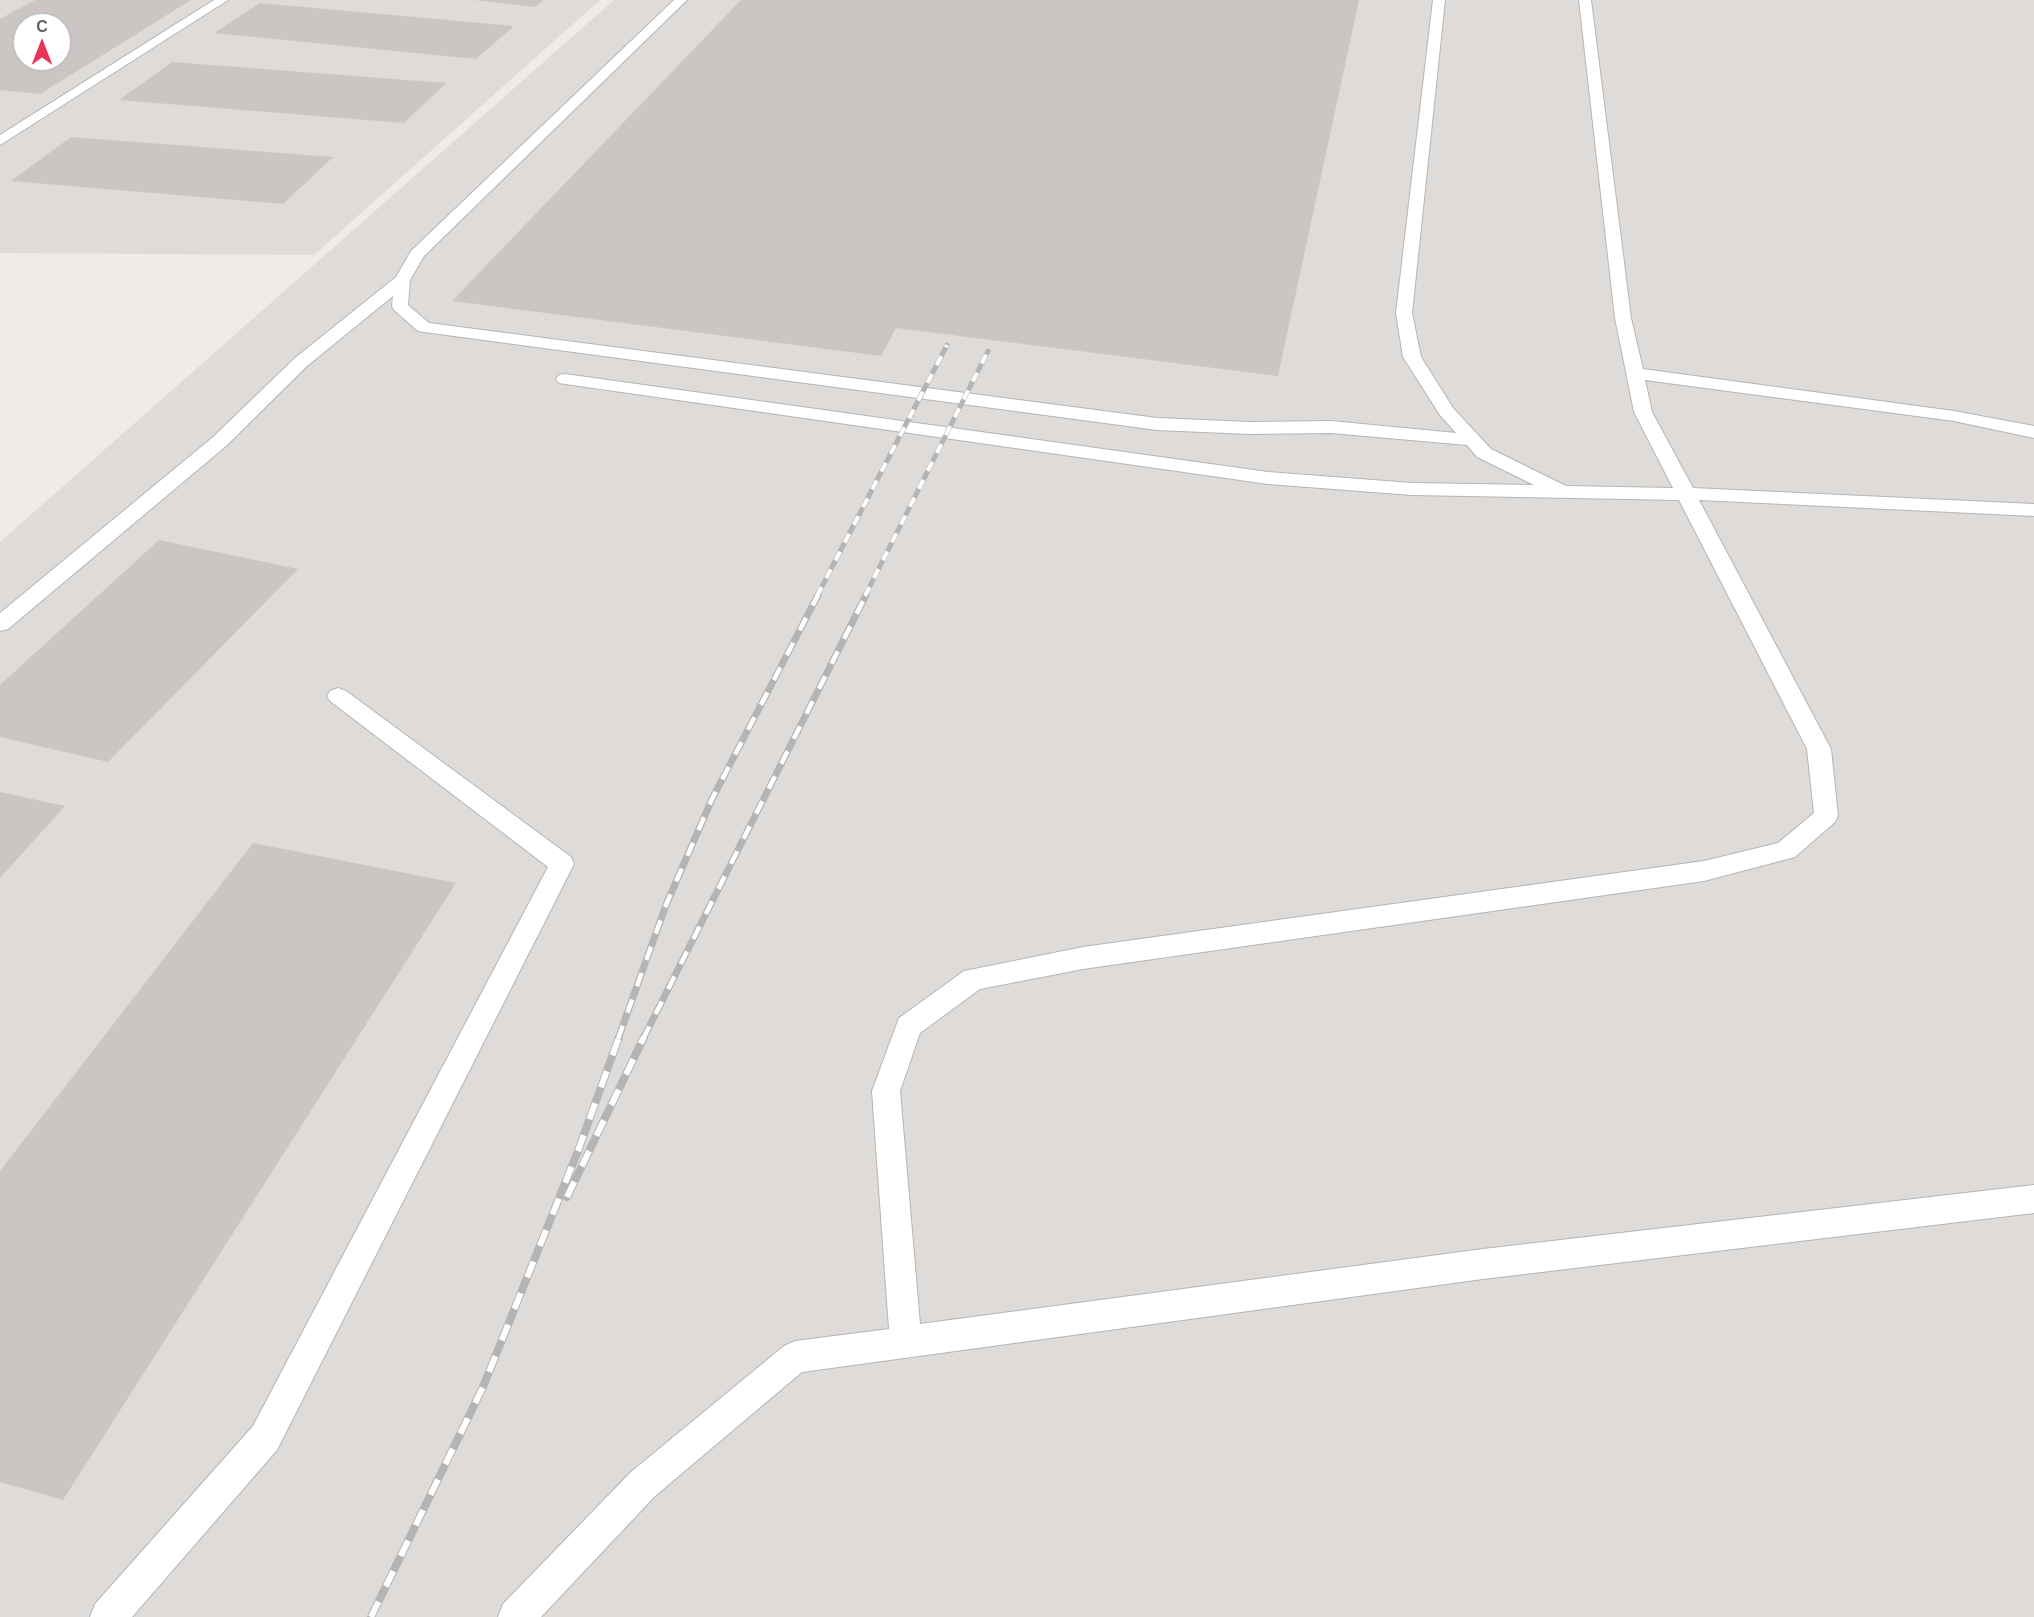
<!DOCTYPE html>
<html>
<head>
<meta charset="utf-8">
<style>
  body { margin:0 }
  #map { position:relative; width:2034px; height:1617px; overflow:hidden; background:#f0ebe7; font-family:Barlow,sans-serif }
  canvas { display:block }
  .north { position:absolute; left:12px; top:12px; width:60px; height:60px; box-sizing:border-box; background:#fff; border:2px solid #bfc1c2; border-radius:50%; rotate:0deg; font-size:16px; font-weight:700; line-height:24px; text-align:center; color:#5e6467 }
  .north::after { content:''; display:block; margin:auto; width:21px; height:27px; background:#e93457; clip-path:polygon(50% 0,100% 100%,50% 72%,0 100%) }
</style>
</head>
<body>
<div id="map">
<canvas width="2034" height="1617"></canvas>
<div class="north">С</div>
</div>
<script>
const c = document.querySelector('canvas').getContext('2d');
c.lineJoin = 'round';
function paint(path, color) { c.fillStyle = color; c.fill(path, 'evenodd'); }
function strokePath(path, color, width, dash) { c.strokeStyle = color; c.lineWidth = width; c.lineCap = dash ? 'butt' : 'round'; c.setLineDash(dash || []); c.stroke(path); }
paint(new Path2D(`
  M0,0H600L314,255L0,253ZM24,24H60V60H24Z
  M614,0H2034V1617H0V542Z`), '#dfdbd9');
paint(new Path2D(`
  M35,0H191L40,94L0,90V19ZM24,24H60V60H24Z
  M474,0H544L535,7Z
  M741,0H1359L1278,376L896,328L881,356L452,301Z
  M260,3L514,26L476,59L214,33Z
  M172,62L446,83L404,123L119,100Z
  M71,137L333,157L283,204L11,181Z
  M159,540L298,569L108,762L0,737V685Z
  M0,792L65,806L0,878Z
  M253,843L456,883L63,1500L0,1482V1171Z`), '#cbc6c3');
const lane = new Path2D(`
  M214,0H228L0,145V135Z
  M674,0H687L424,256L410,280L408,305L429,323L1157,418L1249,422L1331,421L1456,433L1440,415L1403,357L1396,313L1433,0H1445L1412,313L1421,357L1453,408L1491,449L1566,486L1673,488L1634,412L1615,318L1579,0H1591L1631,318L1643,369L1954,411L2034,426V438L1954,421L1645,380L1652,412L1693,488L2034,504V516L1699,500L1831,749L1838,816L1835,822L1795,857L1704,881L1083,969L980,989L920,1033L900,1091L920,1324L1483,1249L2034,1185V1213L1483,1279L802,1372L655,1496L541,1617H498L503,1604L631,1472L784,1346L795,1341L889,1329L872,1091L899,1018L964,971L1083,947L1704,861L1778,843L1814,813L1807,749L1679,500L1412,495L1268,484L565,384L559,383L556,379L559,375L565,374L1268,472L1412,483L1534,485L1477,457L1467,445L1331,433L1249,434L1157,430L424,332L418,331L394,310L392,306L393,296L307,366L226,446L8,629L0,631V613L212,438L295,358L396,277L411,251Z
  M338,688L346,691L571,857L574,864L277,1450L132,1617H90L95,1604L253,1426L548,867L330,701L327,696L330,691Z`);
strokePath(lane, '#b2b6b9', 2);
paint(lane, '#fff');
const railFar2 = new Path2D(`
  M817,596L947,345
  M865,596L988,351`);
const railFar1 = new Path2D(`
  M618,1039L666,905L712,799L818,595
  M643,1039L866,595`);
const rail = new Path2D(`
  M567,1197L644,1037
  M371,1617L483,1387L578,1151L619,1037`);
strokePath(railFar2, '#b3b4b5', 5);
strokePath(railFar1, '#b3b4b5', 7);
strokePath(rail, '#b3b4b5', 8);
strokePath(railFar2, '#fff', 4, [10]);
strokePath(railFar1, '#fff', 4.5, [14]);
strokePath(rail, '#fff', 6, [17]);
</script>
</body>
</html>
